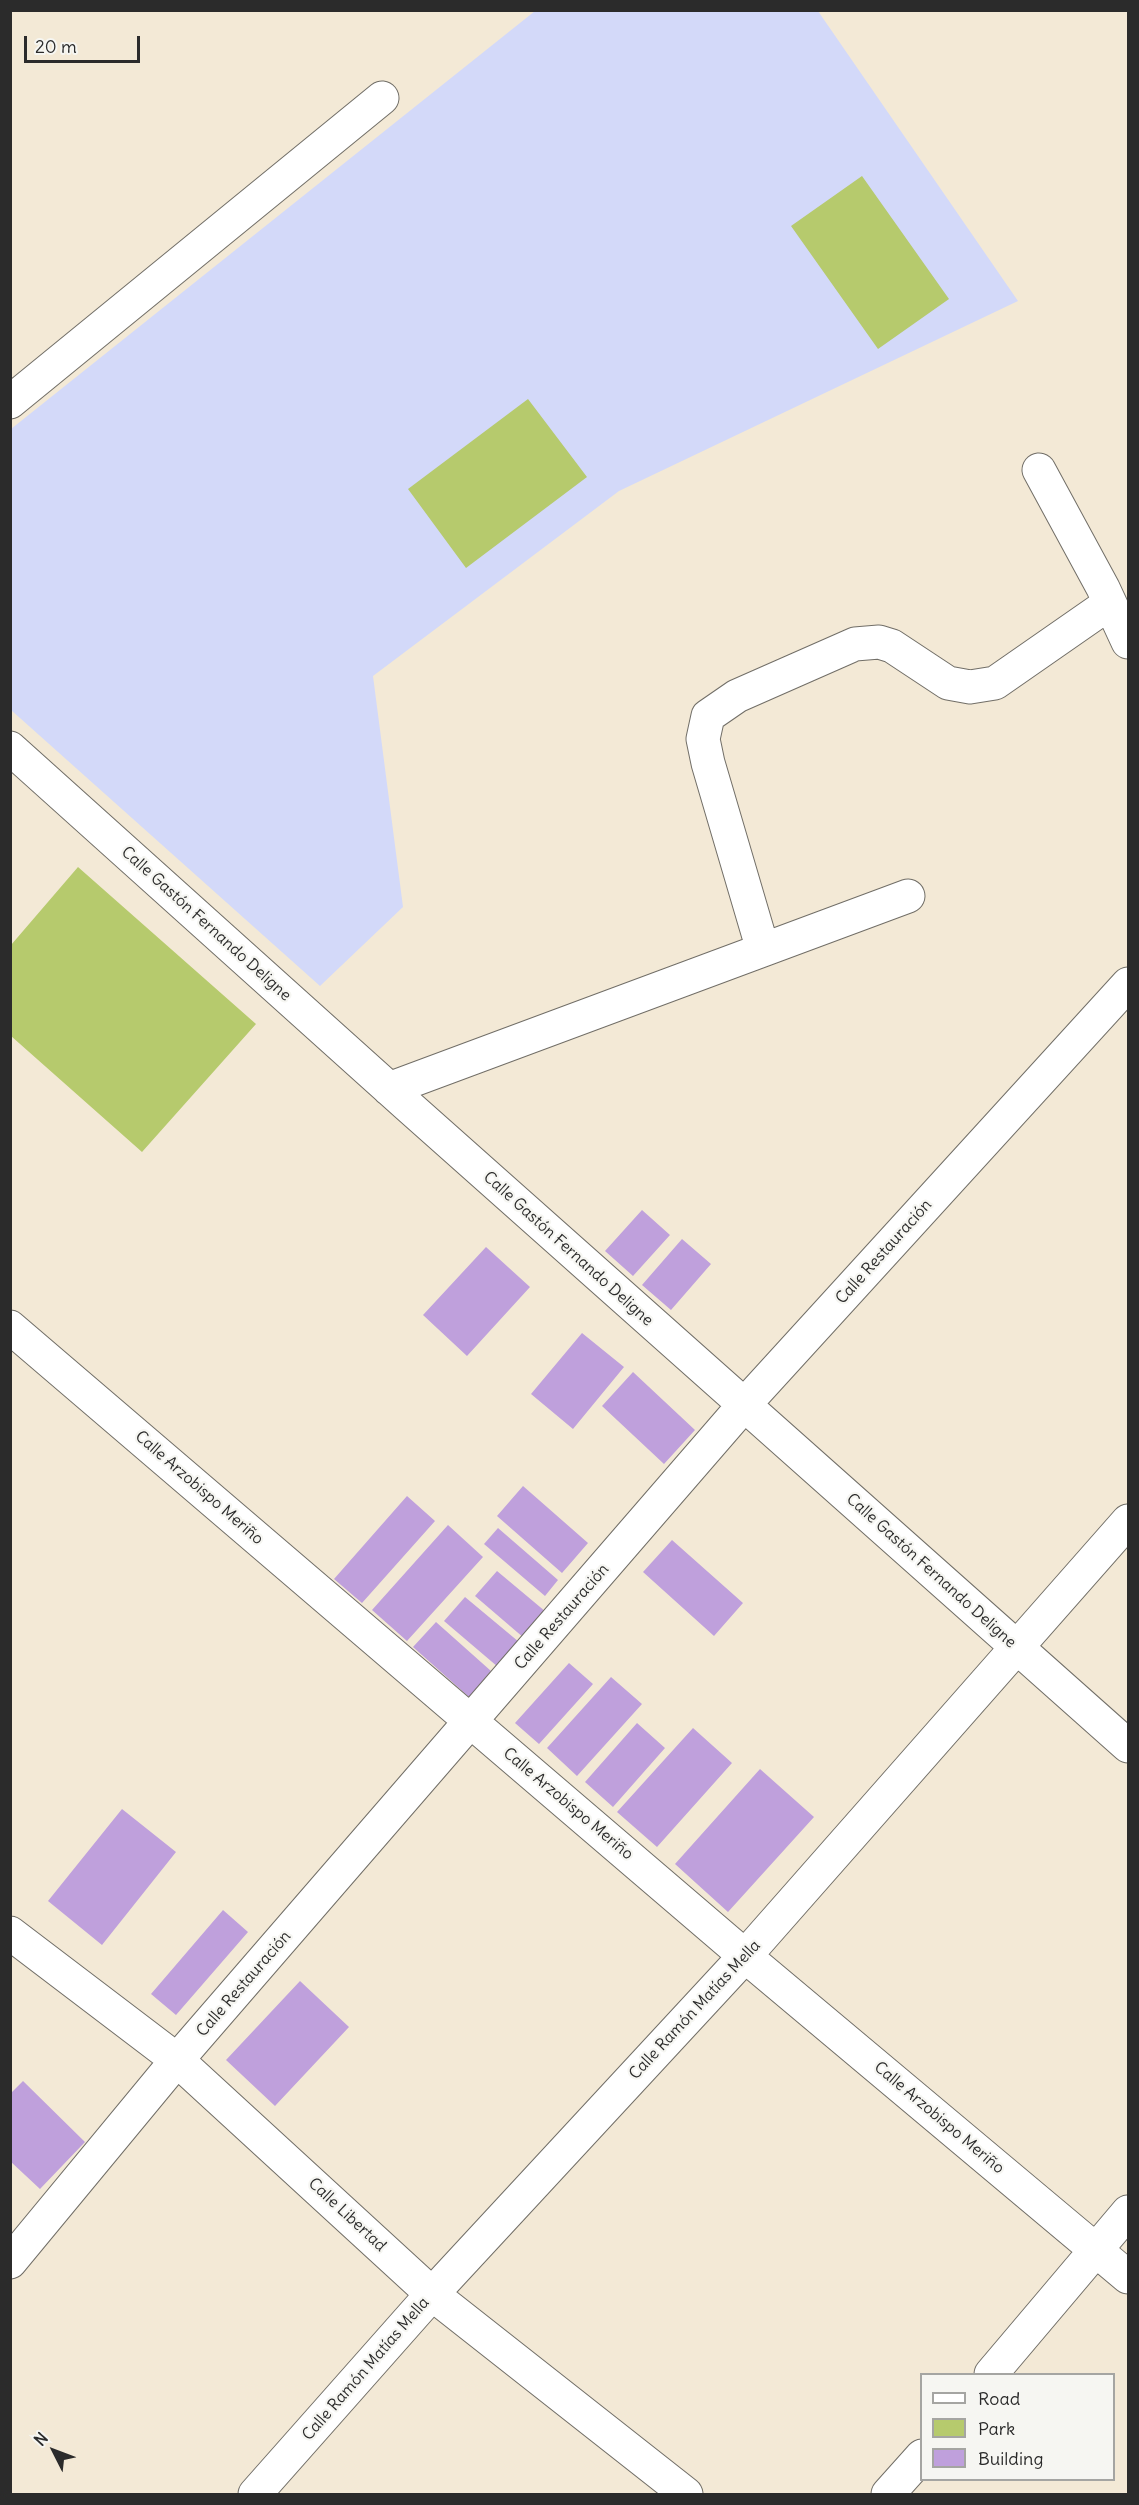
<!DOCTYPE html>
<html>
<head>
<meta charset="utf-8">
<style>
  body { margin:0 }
  #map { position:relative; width:1139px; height:2505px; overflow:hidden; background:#f3e9d6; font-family:Delius,sans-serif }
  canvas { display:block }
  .frame { position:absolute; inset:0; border:12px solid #2b2b2b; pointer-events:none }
  .legend { position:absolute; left:920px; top:2373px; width:195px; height:108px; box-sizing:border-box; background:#f6f6f2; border:2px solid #a5a5a2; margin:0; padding:8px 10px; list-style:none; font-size:18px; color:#2b2b2b }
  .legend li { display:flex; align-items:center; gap:12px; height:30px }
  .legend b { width:30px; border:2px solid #a5a5a2 }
  .north { position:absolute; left:24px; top:2421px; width:60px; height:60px; -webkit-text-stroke:4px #f6f6f2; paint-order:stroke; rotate:312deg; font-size:16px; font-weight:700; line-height:24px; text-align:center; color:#2b2b2b }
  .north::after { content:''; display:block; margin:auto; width:21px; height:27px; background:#2b2b2b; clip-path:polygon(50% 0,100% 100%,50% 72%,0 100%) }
  .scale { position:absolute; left:24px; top:36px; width:116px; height:27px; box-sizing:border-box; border:3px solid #2b2b2b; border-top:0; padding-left:8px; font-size:18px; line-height:21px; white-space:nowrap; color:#2b2b2b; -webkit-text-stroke:4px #f6f6f2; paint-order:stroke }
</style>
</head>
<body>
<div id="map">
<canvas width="1139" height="2505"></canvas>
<div class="frame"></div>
<ul class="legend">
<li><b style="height:8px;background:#fff"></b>Road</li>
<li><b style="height:16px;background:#b6ca6d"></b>Park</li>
<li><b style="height:16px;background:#bfa0dc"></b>Building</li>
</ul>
<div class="north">N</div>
<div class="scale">20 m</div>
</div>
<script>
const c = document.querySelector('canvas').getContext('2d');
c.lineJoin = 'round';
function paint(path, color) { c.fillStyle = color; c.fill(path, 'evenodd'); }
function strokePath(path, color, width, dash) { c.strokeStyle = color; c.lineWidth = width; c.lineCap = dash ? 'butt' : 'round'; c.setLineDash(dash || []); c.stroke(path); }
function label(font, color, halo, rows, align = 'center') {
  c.font = font + ' Delius,sans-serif'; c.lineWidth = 4.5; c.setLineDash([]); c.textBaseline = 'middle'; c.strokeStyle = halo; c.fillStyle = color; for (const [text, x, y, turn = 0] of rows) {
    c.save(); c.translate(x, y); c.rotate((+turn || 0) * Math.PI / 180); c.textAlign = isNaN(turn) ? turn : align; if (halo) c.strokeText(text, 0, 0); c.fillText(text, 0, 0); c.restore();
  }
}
paint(new Path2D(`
  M535,11H818L1018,301L619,491L373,676L403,907L320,986L11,710V429Z`), '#d3d9f9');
paint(new Path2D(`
  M862,176L949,299L878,349L791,226Z
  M528,399L587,477L466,568L408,489Z
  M78,867L256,1024L142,1152L11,1036V945Z`), '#b6ca6d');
paint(new Path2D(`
  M642,1210L670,1235L633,1276L605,1251Z
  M682,1239L711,1264L671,1310L642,1285Z
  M486,1247L530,1287L467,1356L423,1315Z
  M582,1333L624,1367L573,1429L531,1394Z
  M633,1372L695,1430L664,1464L602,1406Z
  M523,1486L588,1543L562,1573L497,1516Z
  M407,1496L435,1521L362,1603L334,1579Z
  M448,1525L483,1557L407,1641L372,1610Z
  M498,1528L558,1580L545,1596L484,1544Z
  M672,1540L743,1603L714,1636L643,1572Z
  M497,1571L546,1612L524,1638L475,1596Z
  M465,1597L519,1642L498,1667L444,1621Z
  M436,1622L491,1671L469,1697L413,1647Z
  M569,1663L593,1684L539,1744L515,1723Z
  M611,1677L642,1704L577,1776L547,1748Z
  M637,1723L665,1748L613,1807L585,1782Z
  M693,1728L732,1763L657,1847L617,1812Z
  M760,1769L814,1817L728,1912L675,1864Z
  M122,1809L176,1852L102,1945L48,1901Z
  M223,1910L248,1932L176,2015L151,1994Z
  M300,1981L349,2027L275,2106L226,2060Z
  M23,2081L85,2142L40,2189L10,2161V2094Z`), '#bfa0dc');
const minor = new Path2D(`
  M10,402L382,98
  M1039,470L1103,588L1128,642
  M10,748L406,1104L1128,1746
  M763,950L708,763L703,739L708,716L737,696L855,644L879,642L892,646L948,683L970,687L995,683L1110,603
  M389,1089L908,896
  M10,1327L745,1956L1128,2277
  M10,1933L177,2060L432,2294L686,2494
  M10,2262L177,2060L744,1405L1128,984
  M991,2374L1128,2212
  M255,2494L432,2294L745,1956L1128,1521
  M888,2494L922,2456`);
strokePath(minor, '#716e67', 35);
strokePath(minor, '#fff', 33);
label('16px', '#2b2b2b', '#f6f6f2', [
  ["Calle Gastón Fernando Deligne",206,924,42],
  ["Calle Gastón Fernando Deligne",568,1249,42],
  ["Calle Restauración",884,1252,-48],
  ["Calle Arzobispo Meriño",199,1488,41],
  ["Calle Gastón Fernando Deligne",931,1571,42],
  ["Calle Restauración",562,1617,-49],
  ["Calle Arzobispo Meriño",568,1804,40],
  ["Calle Restauración",244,1984,-49],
  ["Calle Ramón Matías Mella",695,2010,-47],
  ["Calle Arzobispo Meriño",939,2118,40],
  ["Calle Libertad",347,2215,43],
  ["Calle Ramón Matías Mella",366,2369,-49]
]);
</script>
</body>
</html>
